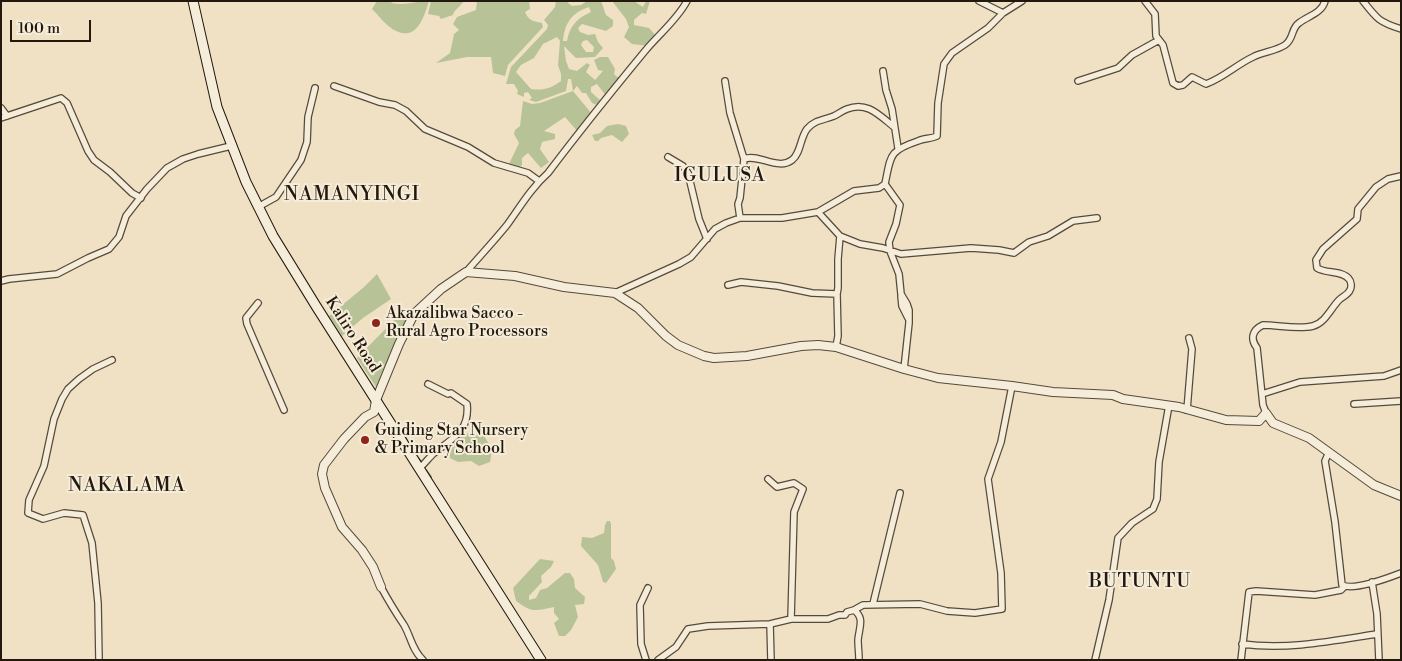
<!DOCTYPE html>
<html>
<head>
<meta charset="utf-8">
<style>
  body { margin:0 }
  #map { position:relative; width:1402px; height:661px; overflow:hidden; background:#f0e1c5; font-family:"Libre Bodoni",serif }
  canvas { display:block }
  .frame { position:absolute; inset:0; border:2px solid #22180d; pointer-events:none }
  .scale { position:absolute; left:10px; top:20px; width:81px; height:22px; box-sizing:border-box; border:2px solid #22180d; border-top:0; padding-left:6px; font-size:15px; line-height:18px; white-space:nowrap; color:#22180d; -webkit-text-stroke:4px #f5ecd9; paint-order:stroke }
</style>
</head>
<body>
<div id="map">
<canvas width="1402" height="661"></canvas>
<div class="frame"></div>
<div class="scale">100 m</div>
</div>
<script>
const c = document.querySelector('canvas').getContext('2d');
c.lineJoin = 'round';
function paint(path, color) { c.fillStyle = color; c.fill(path, 'evenodd'); }
function strokePath(path, color, width, dash) { c.strokeStyle = color; c.lineWidth = width; c.lineCap = dash ? 'butt' : 'round'; c.setLineDash(dash || []); c.stroke(path); }
function label(font, color, halo, rows, align = 'center') {
  c.font = font + ' "Libre Bodoni",serif'; c.lineWidth = 4; c.setLineDash([]); c.textBaseline = 'middle'; c.strokeStyle = halo; c.fillStyle = color; for (const [text, x, y, turn = 0] of rows) {
    c.save(); c.translate(x, y); c.rotate((+turn || 0) * Math.PI / 180); c.textAlign = isNaN(turn) ? turn : align; if (halo) c.strokeText(text, 0, 0); c.fillText(text, 0, 0); c.restore();
  }
}
paint(new Path2D(`
  M377,1H390L392,3C405,6 415,1 429,1C424,17 417,41 396,31C387,27 379,16 372,9Z
  M431,1H464C460,7 454,10 453,15L441,19L439,16L428,14Z
  M477,1H529L530,9L525,12C529,21 533,21 542,23L543,27L508,65L505,76L493,73L491,57H467L436,63L450,53L454,34L459,30L453,24L457,17L476,10Z
  M556,1H566L572,6L581,5L587,1H601L606,15L613,20V26L606,31L582,24L578,28L580,32L588,35L595,34L598,42L603,48L595,57L576,58L564,46L566,61L569,69L577,71L587,63L590,65L586,72L595,80L603,71L598,70L594,60L600,57H608L615,69L614,74L617,77L623,76L606,96L597,84L591,87V92L600,100L597,105L592,103L586,93H582L577,86L573,91L592,114L578,132L565,117L544,131L555,134V139L542,142L540,149L549,162L541,168L528,153L522,158V165L518,169H514L509,164L519,143L514,134L515,130L520,126L523,101L532,104L540,103L573,91L571,79H568L566,91L536,102L529,100L532,98L528,92L524,93V97L517,94L518,91L514,84H506L511,67L547,29L548,25L544,20L555,7ZM589,7L591,12C577,18 569,27 567,41H563C565,23 571,13 589,7ZM557,37L560,41L558,65L561,74V81C551,88 544,91 531,89L516,72L521,65L534,58L543,44ZM587,40L594,47L593,52H586L581,45L583,41Z
  M612,1H634L643,7L646,1H650L646,14L642,13L634,20V25L649,28L657,37L649,46L632,44L624,37L629,27L626,19Z
  M618,124L626,126L629,134L622,142L612,135L601,138L598,141H595L592,135L600,133L607,126Z
  M377,274L391,299L363,318L342,336L329,316L364,287Z
  M401,313L408,325L378,390L357,358Z
  M465,433L484,436C490,445 493,451 490,462L479,466L471,461L458,462L450,458L449,448Z
  M607,521H610L611,524V558L614,561L616,569L606,583L603,582L598,565L581,546L582,537L592,538L604,533L605,525Z
  M540,559L554,561L551,567L541,576L542,582L529,596V600L536,598L540,590L547,588L565,573H570L574,579L575,588L585,597L584,604L575,605L578,617L571,630L565,636H559L554,623L559,619L554,613V607C535,611 532,613 516,601L513,588Z`), '#b7c397');
strokePath(new Path2D(`
  M404,435L411,448
  M415,454L423,464
  M426,470L431,477`), '#6b7c6f', 2);
const minor = new Path2D(`
  M979,1L1003,13
  M1145,1L1155,14L1156,36L1163,45L1173,83L1178,86L1183,85L1192,77L1206,84C1223,78 1236,65 1253,57C1263,52 1276,51 1285,45C1294,39 1291,28 1299,23C1308,16 1322,13 1325,1
  M1363,1C1377,19 1379,22 1401,29
  M883,71L886,90L892,109L898,148
  M725,81L730,113L744,159L740,198L738,204L740,218
  M1078,81L1118,68L1132,55L1159,40
  M334,86L379,102L395,105L406,111L425,129L468,147L494,163L528,173L539,181
  M1,108L7,116
  M1,118L61,98L67,103L88,151L94,160L110,172L132,193L141,198
  M668,157L683,166L688,173L699,219L707,239
  M744,159C758,153 778,171 792,160C801,153 800,138 807,129C814,120 824,120 834,116C838,114 842,111 847,109C867,101 879,115 894,127
  M885,184L900,205L896,224L889,242L890,251L899,274L901,294L907,304L909,310V323L904,369
  M258,207L276,197L301,160L307,142L308,117L315,88
  M818,212L840,236L860,244L883,248L901,254L971,248L999,250L1014,253L1029,242L1048,236L1073,221L1097,218
  M466,272C480,256 494,241 507,225C520,207 531,188 548,173C579,132 612,91 645,51C659,34 677,20 687,1
  M1,281L9,279L57,274L88,258L109,249L119,237L126,216L147,189L167,168L183,159L198,154L231,146
  M728,285L741,282L778,286L812,293L837,294
  M615,293L679,264L691,257L715,229L726,223L740,218H782L818,212L854,191L879,188L885,184C891,156 888,151 918,141C924,138 931,139 937,136L938,103L944,64L952,53L988,28L1003,13L1022,1
  M901,296L902,306L908,318
  M258,303L246,318L247,324L284,410
  M836,347L838,336L837,294L838,288V259L840,236
  M1262,394L1300,382L1384,376L1401,370
  M1354,404L1401,401
  M1187,410L1192,349L1189,338
  M1266,413L1263,405L1257,348C1250,339 1252,330 1263,325C1279,325 1297,330 1313,326C1325,323 1331,308 1339,300C1343,296 1348,295 1350,290C1352,287 1351,281 1349,279C1342,270 1326,274 1317,268L1316,260L1323,249L1357,219L1358,209L1376,187L1388,179L1401,176
  M1329,452L1325,461L1335,522L1342,585C1354,591 1388,578 1401,573
  M419,469C424,464 428,459 433,454C452,438 470,432 467,404L451,393L448,394L428,384
  M768,479L777,487L794,483L803,489L794,512L791,619
  M1372,582L1377,614L1379,660
  M381,587C388,600 396,613 404,625C411,637 412,650 423,660
  M873,604L900,493
  M854,610L863,605L920,604L947,611L975,613L1002,609L1001,573L988,479L1001,442L1012,386
  M770,624L771,660
  M1242,644C1288,650 1332,641 1377,634
  M99,660L98,603L92,543L83,515L64,513L43,519L28,513L29,500L44,466L54,419L62,399L68,389L79,379L93,369L112,360
  M646,660L641,644L640,605L648,588
  M658,660L676,647L688,629L708,626L770,624L791,619H828L839,615H845L847,612L854,610C865,618 859,628 858,640C858,646 859,653 859,660
  M1095,660L1109,600L1118,538L1132,523L1153,509L1157,499L1159,462L1169,405
  M1241,660L1249,592L1256,591L1315,595L1341,590L1344,587`);
const tertiary = new Path2D(`
  M381,587L373,567L362,550L342,527L325,488L322,474L324,465L344,439L365,417L374,412L376,400L399,344L414,314L441,289L466,272L515,276L564,287L615,293L638,308L666,336L678,345L704,356L714,358L747,356L801,346L818,345L836,347L904,369L938,378L1012,386L1053,392L1113,395L1123,399L1179,407L1226,420L1259,421L1266,413L1273,423L1309,438L1374,485L1401,496`);
const secondary = new Path2D(`
  M193,1L217,107L246,182L273,236L316,306L541,660`);
strokePath(minor, '#564a3b', 8);
strokePath(tertiary, '#564a3b', 10);
strokePath(secondary, '#22180d', 11);
strokePath(minor, '#f5ecd9', 5.5);
strokePath(tertiary, '#f5ecd9', 8);
strokePath(secondary, '#f5ecd9', 9);
for (const [x, y, r, color] of [
  [376,323,5,"#8f2418"],
  [365,440,5,"#8f2418"]
]) { const dot = new Path2D(); dot.arc(x, y, r, 0, 2 * Math.PI); c.fillStyle = color; c.fill(dot); strokePath(dot, '#f5ecd9', 2); }
label('16px', '#22180d', '#f5ecd9', [
  ["Akazalibwa Sacco -",386,314],
  ["Rural Agro Processors",386,332],
  ["Guiding Star Nursery",375,431],
  ["& Primary School",375,449]
], 'left');
label('16px', '#22180d', '#f5ecd9', [
  ["Kaliro Road",352,335,57]
]);
c.letterSpacing = '1px';
label('19px', '#22180d', '#f5ecd9', [
  ["IGULUSA",720,176],
  ["NAMANYINGI",352,195],
  ["NAKALAMA",127,486],
  ["BUTUNTU",1140,582]
]);
c.letterSpacing = '0px';
</script>
</body>
</html>
